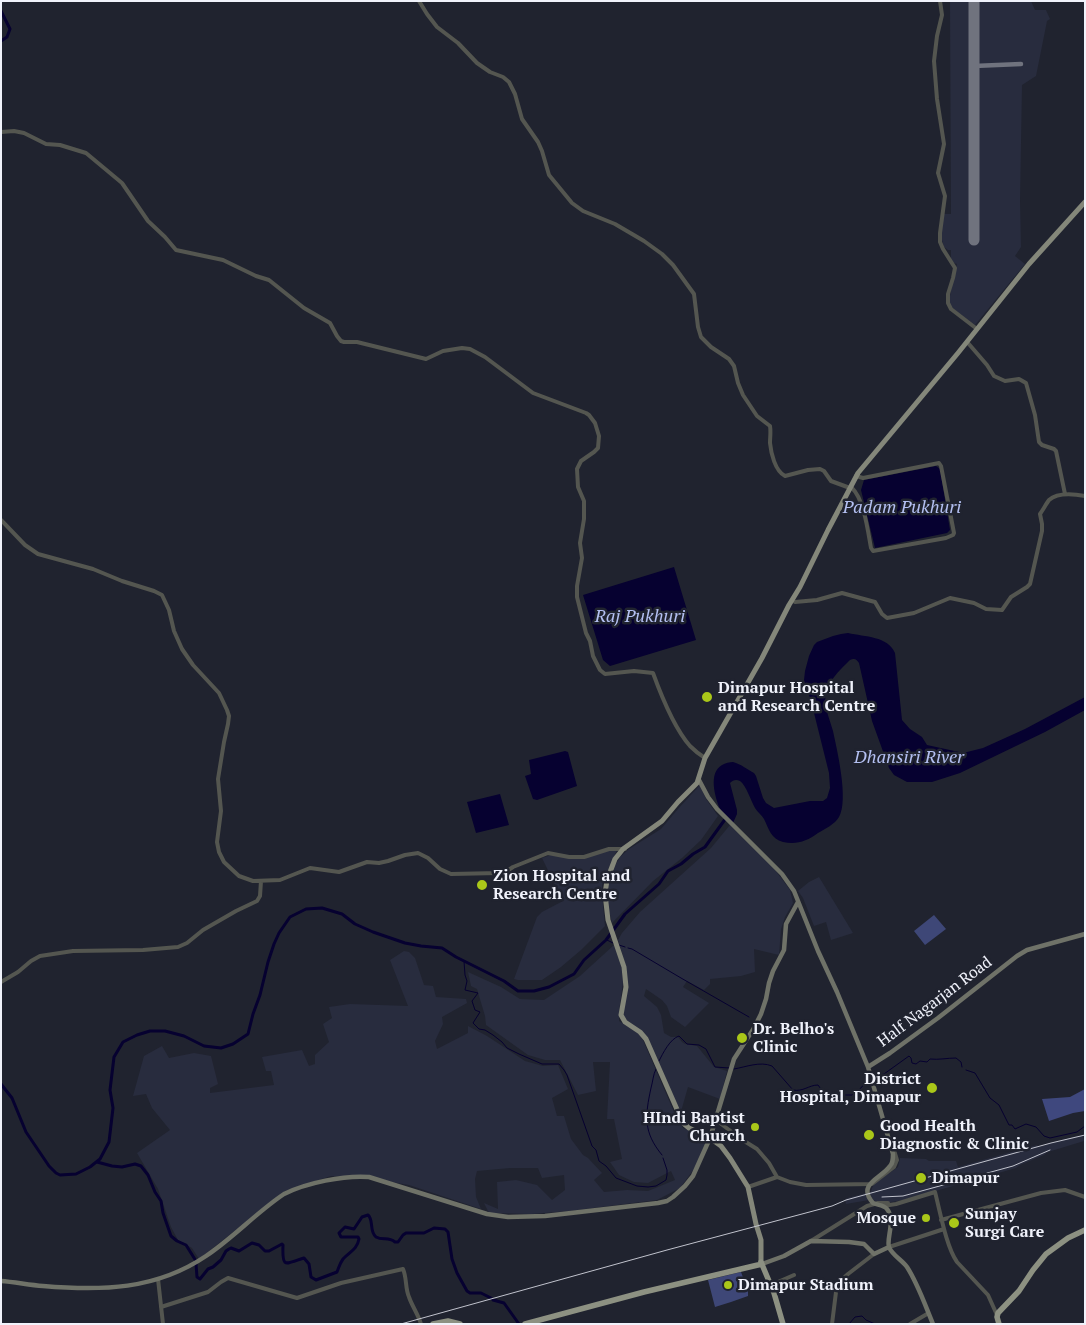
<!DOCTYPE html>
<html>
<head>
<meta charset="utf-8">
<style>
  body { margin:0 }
  #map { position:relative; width:1086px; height:1325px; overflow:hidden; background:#20232f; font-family:"PT Serif",serif }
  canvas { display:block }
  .frame { position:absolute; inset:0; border:2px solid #f0f2fb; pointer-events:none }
</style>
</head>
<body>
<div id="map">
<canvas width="1086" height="1325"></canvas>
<div class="frame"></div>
</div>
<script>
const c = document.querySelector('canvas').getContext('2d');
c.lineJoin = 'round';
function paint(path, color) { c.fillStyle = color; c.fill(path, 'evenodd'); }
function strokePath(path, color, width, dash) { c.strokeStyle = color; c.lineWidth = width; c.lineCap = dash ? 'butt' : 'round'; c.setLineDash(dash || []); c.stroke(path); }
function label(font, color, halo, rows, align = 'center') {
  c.font = font + ' "PT Serif",serif'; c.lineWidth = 5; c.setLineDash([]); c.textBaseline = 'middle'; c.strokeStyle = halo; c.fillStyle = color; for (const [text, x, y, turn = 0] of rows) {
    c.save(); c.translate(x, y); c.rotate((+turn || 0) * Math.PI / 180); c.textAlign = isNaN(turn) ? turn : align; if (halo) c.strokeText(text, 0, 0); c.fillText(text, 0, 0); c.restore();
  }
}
paint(new Path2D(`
  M950,1H1031L1035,10H1046L1050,19L1047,21L1036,76L1022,85L1020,201L1021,247L1015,256L1025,264L975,325L951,307L949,302L952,284L957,264L951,262V250H948L944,247L940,234L944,214H951Z
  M700,785L706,799L718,816L701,840L682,858L653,881L612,923L608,907L607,886L613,869L620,857L629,849L661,829L678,809Z
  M730,825L773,867L790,890L793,903L785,917L781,929L779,955L754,949L755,972L741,976L710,979V984L704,990L687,981L683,987L709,1003L685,1027L671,1017L667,1006L662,1000L646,989L644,996L657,1007L661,1015L664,1033L671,1037H678L682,1042L685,1044L697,1046L714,1067L727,1071L720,1099L688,1087L680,1115L646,1036L627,1021L623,1016L626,967L618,940L622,933L640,912L711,848Z
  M617,850L602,885L603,905L605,926L581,950L561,967L542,980H518L514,979L537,917L542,912L563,901L542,858L551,855L584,858L604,851Z
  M819,877L853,933L831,940L826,922L814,926L803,898L798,891L809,882Z
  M614,945L621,963L623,982L619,1012V1021L638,1033L643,1040L677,1119L683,1128L707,1139L697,1165L680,1188L657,1200L569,1211L531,1214L489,1213L484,1203L498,1209L497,1182L516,1180L537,1185L552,1200L565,1190L564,1175L542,1178L538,1168H510L477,1171L475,1179L476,1197L481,1209L409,1185L362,1177L331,1176L285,1191L199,1259L192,1248L178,1240L171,1227L158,1189L137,1153L170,1130L152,1108L146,1094L133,1096L144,1056L162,1046L169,1058L194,1053L211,1056L218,1084L210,1088V1093L274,1085L271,1071H266L262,1057L302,1050L309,1066L315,1064V1055L329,1042L323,1024L332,1018L329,1007L350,1004L408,1006L390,960L404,951L409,952L415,958L424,985L433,986L436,997L466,999L467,1003L442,1017L443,1024L435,1041L437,1049L468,1033V1026L487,1036L525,1061L543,1066L558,1065L568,1089L552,1098L557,1116H564L571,1139L583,1155L588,1158L602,1173L594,1180L604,1192L627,1190L648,1191L675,1180L671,1171L648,1183L634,1182L619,1175L610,1162L622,1159L614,1119H607L610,1062H593L596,1091L578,1095L560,1060H545L528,1055L486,1025L485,1016L477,989L471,986L468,972L501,987L520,999L544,1000L580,976Z
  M1077,1136H1083L1084,1141L1048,1152L1044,1155L1020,1165L1016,1168L904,1200L891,1202H878L873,1200H869L846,1204L845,1200L847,1198L871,1192L872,1188L875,1183L898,1167L900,1158L926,1159L929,1161H956L958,1167L1025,1148L1037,1145L1038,1147Z`), '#282c3e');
paint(new Path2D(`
  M934,915L946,929L925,945L914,931Z
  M741,1272L748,1291V1296L731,1302L715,1307L708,1280Z`), '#3e4777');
paint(new Path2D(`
  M1085,1089V1111L1073,1113L1049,1121L1042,1099L1070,1097Z`), '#3f487e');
paint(new Path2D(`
  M936,466L940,469L950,530L947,533L875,548L861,490L864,480Z
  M674,567L696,640L610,666L603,660L583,595Z
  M848,633C865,637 888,636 895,653L902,720L910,729L922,737L927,745L959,752H967L983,748L1025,729L1085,697V710L1045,732L960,773L932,782H907L894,775L889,768L872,721L859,663C856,659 855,658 850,660C842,668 828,681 826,693C823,705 830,720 833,731C837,750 849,800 839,817C835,824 825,829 818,833C807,841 797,845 783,842C771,839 769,829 764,819C762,815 757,812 755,808C751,801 746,785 740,781C736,779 733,780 730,783L737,810V814L733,823C729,819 723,814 720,809C715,797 708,773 722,765C725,763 730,762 733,762C741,764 748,770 754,773L756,776L763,798L766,803L774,808L810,801H823L827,798L830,788L829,773L811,701L804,680L805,671L809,656L814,645L817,642L833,636L841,634Z
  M565,751L568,752L577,786L537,800L533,799L525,776L531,774L529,760Z
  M500,794L509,825L476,833L467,802Z`), '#060130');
strokePath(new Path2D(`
  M607,940L615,944
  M619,945L625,947
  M628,948L632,949L681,978L749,1017
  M464,961L465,975L467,981L465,990L478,993L472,1001L475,1010L480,1012L473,1023L479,1029L485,1030L493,1035L502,1042L507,1048L519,1054L542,1064H559L564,1070L567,1075L592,1146L596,1150L599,1161L606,1166L616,1178L637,1186L648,1187L656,1186L666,1180L667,1175V1170L663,1158
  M659,1061C663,1053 670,1039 679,1036L687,1044L699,1045L706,1049L715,1067L729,1068
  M656,1069C653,1075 653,1081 651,1088C645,1116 643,1132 662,1155
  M734,1069C746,1067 760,1061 772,1066L793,1090C803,1092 809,1085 818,1085L826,1096L828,1097L836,1095H852L858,1091L869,1079
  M966,1070L975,1073L990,1098L999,1105L1009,1125H1012L1015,1129L1026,1124L1036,1127L1044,1136L1050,1138L1077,1132L1085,1126
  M873,1077L884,1074L909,1056L911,1058L912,1063L916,1064L920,1061L927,1062L930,1059C939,1060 947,1058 956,1058L961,1062L962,1067
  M849,1324L855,1317L862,1316L866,1320L875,1324`), '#060130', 1);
strokePath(new Path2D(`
  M1,11L10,29L7,37L1,41
  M1,1084L12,1098L26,1132L49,1166L56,1173L60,1175L76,1174L90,1167L100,1159L109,1142L113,1108L110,1090L114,1057L123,1042L137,1035L150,1031H165L184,1036L204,1046L221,1048L233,1044L248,1034L253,1014L260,995L268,962L274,944L279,933L290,917L306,909L322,908L342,914L355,924L373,932L405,943L421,946L442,948L456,957L504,981L518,991H534L549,987L574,974L584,960L606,940L625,914L659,884L668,871L681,864L693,854L705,847L726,818
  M97,1162L112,1166L122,1167L135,1164L141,1166L148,1175L155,1192L161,1201L163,1213L171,1236L177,1241L186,1245L196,1261
  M196,1264L197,1277L200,1279L208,1269L213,1267L221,1260L226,1251L229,1249L231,1248L239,1251L252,1243L259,1245L265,1251H269L282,1244L283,1245C282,1269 285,1264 304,1258L309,1264L311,1277L316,1280L337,1272C339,1267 340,1263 343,1259C349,1252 357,1250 359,1239L358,1237H341L339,1233L345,1227L354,1229L362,1217L368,1215C374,1220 369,1232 376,1237C383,1241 388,1236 395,1242H398L403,1235L406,1233H424L434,1228L445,1229L448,1232L452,1259L457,1273L467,1291L470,1293H481L491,1298
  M493,1300L504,1303L519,1324`), '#060130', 3);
strokePath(new Path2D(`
  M974,66L1021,64`), '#70737e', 4.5);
strokePath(new Path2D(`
  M974,240V1`), '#70737e', 11);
strokePath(new Path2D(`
  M419,1L427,14L437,27L458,43L477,63L490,72L503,77L509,82L515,94L522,119L538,142L542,151L549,175L572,203L583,211L615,224L644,241L662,254L673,265L694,294L698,327L701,337L711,347L729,359L734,366L738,383L743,395L757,416L770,426C771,432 770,437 770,443C771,453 775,471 785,476L808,470L820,469L824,471L831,481L850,488
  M940,1L942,15L937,36L934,61L937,99L944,144L938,173L945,196L940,233V242L943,249L955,268L953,278L948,294V303L951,309L977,329
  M1,132L14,131L24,133L46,144L60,145L86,153L122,183L148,221L165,237L176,250L223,260L256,276L269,280L304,308L330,323L337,336L341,341L344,342H357L426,359L443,351L462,348L470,349L485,357L533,393L586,413L589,415L595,423L599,436L598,448L594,452L581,461L577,469L578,487L584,501V519L580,543L582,558L577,586V597L586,633L590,641L593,656L600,670L605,674L634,671L653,673C661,695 675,729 690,746C695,751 700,755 705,758
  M968,343L987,365L994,376L1005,381L1019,379L1026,383L1035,415L1039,442L1042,445L1054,449L1056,451L1065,494
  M852,488C864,499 868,532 871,548L873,551L946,538L953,535L954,533L941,466L939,463L863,478L856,476
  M1,520L25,545L38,554L93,569L122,581L154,591L162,595L169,610L174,631L182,649L193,665L219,693L227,710L229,716L228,724L224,742L218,779L221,811L217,842L219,852L224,862L239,876L253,881L280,880L310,868L339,872L367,862L379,863L388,861L405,855L418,853L428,858L440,869L451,874L499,873L507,871L513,867L548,853L569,857H584L609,849H625
  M795,602L817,600L842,593L875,602L882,614L887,618L914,613L950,598L974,603L986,609L1002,610L1011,597L1027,587L1030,584L1042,531V524L1040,514C1043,510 1046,504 1049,500C1058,492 1074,494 1085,496
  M1,982L18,972L31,961L40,956L73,951L143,950L178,947L187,943L203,930L236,911L257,901L260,896L261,881
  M716,1120L741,1139L757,1149L769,1163L777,1177
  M748,1187L777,1177L790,1182L806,1185L872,1184L894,1167L897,1160L894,1150
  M883,1206L896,1204L935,1192C940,1211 946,1246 957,1262L988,1295L997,1315
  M941,1220L1041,1193L1065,1190L1085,1197
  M811,1241L867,1206L878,1203H888
  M889,1247L944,1229
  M158,1279L163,1324
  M771,1285L794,1275
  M161,1307L208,1292L221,1282L228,1278L297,1298L341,1283L403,1269C407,1278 405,1288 409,1297C412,1306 418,1314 421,1324
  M832,1324L837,1284L848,1274L874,1254
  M910,1324L927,1314`), '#545650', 4);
strokePath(new Path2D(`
  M699,780L708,797L717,809L782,874L794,891L818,951L837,992L868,1067L893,1154C893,1159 893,1163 890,1166C882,1178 856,1184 873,1203C877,1205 884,1205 887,1209C896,1220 886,1239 889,1247C892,1255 902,1260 907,1267C918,1284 925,1305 933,1324
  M868,1067L890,1053L938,1018L1017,956L1027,950L1085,934
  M762,1264L784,1256L811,1241L849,1242L864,1244L874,1254L889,1247
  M1,1281C15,1282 29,1285 43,1286C101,1291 156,1290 206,1256C233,1238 257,1212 284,1194C306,1183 344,1175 369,1177L487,1214L508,1217L545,1216L658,1203L667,1201L673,1197L685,1186L693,1176L710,1138L734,1059L754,1028L761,1014L766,999L769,983L773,971L784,950L786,924L798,902`), '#6f7268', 4.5);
strokePath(new Path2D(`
  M761,1262V1240L756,1224L748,1187L730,1158L721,1146L710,1138L689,1128L683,1123L646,1039L640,1032L625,1022L621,1015L626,987L624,967L608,920L605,894L607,880L615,859L623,849L662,821L678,802L697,783L705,758L762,658L789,605L800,587L828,530L858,473L958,353L1029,264L1085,202`), '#84877a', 5);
strokePath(new Path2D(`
  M761,1262L774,1293L783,1324
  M433,1324L448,1321L460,1324
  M525,1324L644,1292L762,1264
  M999,1324L997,1317L998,1313L1019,1291L1033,1270L1046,1254L1068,1238L1085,1230`), '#8d9182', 5.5);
strokePath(new Path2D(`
  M882,1197L903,1196L1013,1166L1050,1150
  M401,1324L667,1250L832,1206L846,1200L1051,1143L1085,1135`), '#c1c3cd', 1);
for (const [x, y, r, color] of [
  [707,697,6,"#aac719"],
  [482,885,6,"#aac719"],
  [742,1038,6,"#aac719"],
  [932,1088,6,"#aac719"],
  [755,1127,5,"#aac719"],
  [869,1135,6,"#aac719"],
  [921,1178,6,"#aac719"],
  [926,1218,5,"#aac719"],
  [954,1223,6,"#aac719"],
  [728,1285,5,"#aac719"]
]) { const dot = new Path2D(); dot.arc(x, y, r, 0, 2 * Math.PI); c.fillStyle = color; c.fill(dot); strokePath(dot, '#20232f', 2); }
label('bold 16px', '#f0f2fb', '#20232f', [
  ["Dimapur Hospital",718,688],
  ["and Research Centre",718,706],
  ["Zion Hospital and",493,876],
  ["Research Centre",493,894],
  ["Dr. Belho's",753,1029],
  ["Clinic",753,1047],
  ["District",921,1079,"right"],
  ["Hospital, Dimapur",921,1097,"right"],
  ["HIndi Baptist",745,1118,"right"],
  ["Church",745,1136,"right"],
  ["Good Health",880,1126],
  ["Diagnostic & Clinic",880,1144],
  ["Dimapur",932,1178],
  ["Sunjay",965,1214],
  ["Surgi Care",965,1232],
  ["Mosque",916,1218,"right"],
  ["Dimapur Stadium",738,1285]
], 'left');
label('16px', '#f0f2fb', '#20232f', [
  ["Half Nagarjan Road",935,1002,-37]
]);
label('italic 18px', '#b4c0f2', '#20232f', [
  ["Padam Pukhuri",902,508],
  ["Raj Pukhuri",640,617],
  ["Dhansiri River",909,758]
]);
</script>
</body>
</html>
